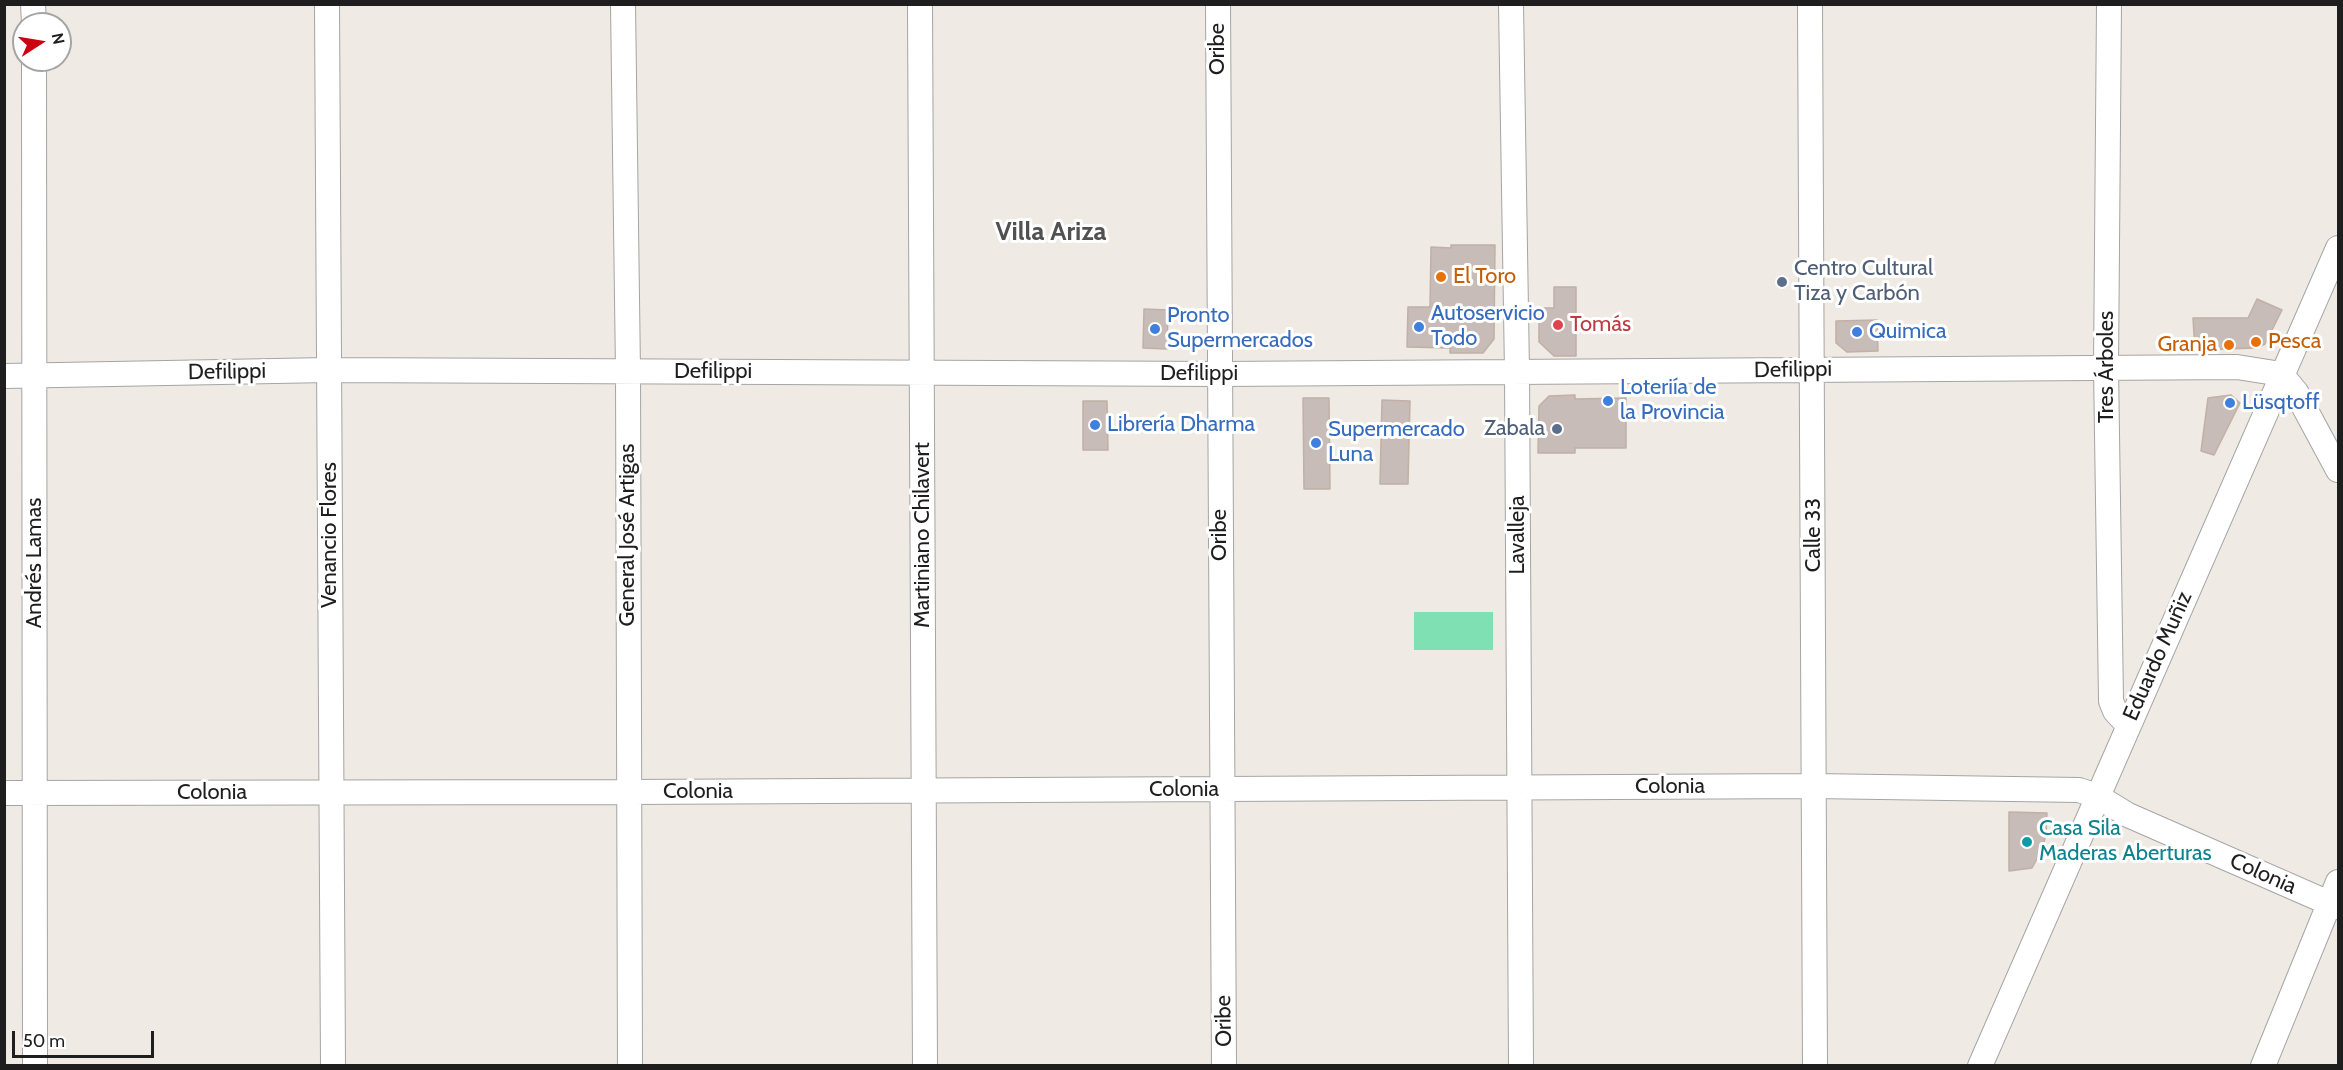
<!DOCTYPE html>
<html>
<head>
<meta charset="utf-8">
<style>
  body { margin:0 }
  #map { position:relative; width:2343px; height:1070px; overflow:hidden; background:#efeae4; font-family:Cabin,sans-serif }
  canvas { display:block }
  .frame { position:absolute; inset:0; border:6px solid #1e1e1e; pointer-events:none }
  .north { position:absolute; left:12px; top:12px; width:60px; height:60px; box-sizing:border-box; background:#fff; border:2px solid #a5a5a5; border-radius:50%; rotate:78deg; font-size:16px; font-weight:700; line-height:24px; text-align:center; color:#1e1e1e }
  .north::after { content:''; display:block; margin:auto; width:21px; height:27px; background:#c01; clip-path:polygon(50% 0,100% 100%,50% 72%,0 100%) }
  .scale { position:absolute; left:12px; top:1031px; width:142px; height:27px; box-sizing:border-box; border:3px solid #1e1e1e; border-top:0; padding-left:8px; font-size:18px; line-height:21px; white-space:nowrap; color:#1e1e1e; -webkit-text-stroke:4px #fff; paint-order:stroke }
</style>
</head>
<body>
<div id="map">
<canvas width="2343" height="1070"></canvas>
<div class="frame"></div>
<div class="north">N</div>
<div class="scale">50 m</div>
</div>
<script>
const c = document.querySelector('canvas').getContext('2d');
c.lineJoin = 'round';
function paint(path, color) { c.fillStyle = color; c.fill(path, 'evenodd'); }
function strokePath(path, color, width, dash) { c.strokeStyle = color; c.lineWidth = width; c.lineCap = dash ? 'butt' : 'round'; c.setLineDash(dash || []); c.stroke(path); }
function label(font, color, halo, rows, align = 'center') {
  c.font = font + ' Cabin,sans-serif'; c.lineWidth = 6; c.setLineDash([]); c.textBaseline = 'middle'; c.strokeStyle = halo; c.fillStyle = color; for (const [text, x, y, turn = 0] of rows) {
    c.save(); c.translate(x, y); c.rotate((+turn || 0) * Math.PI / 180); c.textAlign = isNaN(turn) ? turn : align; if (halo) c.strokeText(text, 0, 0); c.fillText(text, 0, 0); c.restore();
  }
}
paint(new Path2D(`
  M1414,612H1493V650H1414Z`), '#7fe1b3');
const building = new Path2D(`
  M1451,245H1495L1494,339L1483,353H1450V348L1407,347L1408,307H1430L1431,247L1451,248Z
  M1554,287H1576V356H1554L1539,342V308H1554Z
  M2257,299L2282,310L2265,344L2256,348L2195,350L2193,318H2248Z
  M1144,309L1168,310L1167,349L1143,348Z
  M1877,320L1878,351L1847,352L1836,343V321Z
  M1575,395V399L1626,398V448H1575V453H1538L1539,406L1549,396Z
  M2231,395L2240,403L2214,455L2201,451L2208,398Z
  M1303,398H1329L1330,489H1304Z
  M1382,400L1410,401L1408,484H1380Z
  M1083,401H1107L1108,450H1083Z
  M2009,812L2047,813L2046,834L2042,850L2032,868L2009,871Z`);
paint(building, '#c7bcb7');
strokePath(building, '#c1b0a6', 1.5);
const minor = new Path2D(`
  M33,4L34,24
  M327,4L333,1066
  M623,4L628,371L630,1066
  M920,4L925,1066
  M1218,4L1224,1066
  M1511,4L1517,372L1521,1066
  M1810,4L1815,1066
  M2109,4L2106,367L2111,701L2115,711L2128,725
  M34,60L35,1066
  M4,376L329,370L1220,374L2237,367L2281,374L2296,392L2338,470
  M4,793L628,792L1814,786L2079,790L2097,796L2128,815L2338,907
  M1980,1066L2338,248
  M2263,1066L2338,882`);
strokePath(minor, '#a5a5a5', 26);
strokePath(minor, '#fff', 24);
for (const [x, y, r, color] of [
  [1441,277,6,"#e8710a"],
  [1782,282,6,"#5c6f8a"],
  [1558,325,6,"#e0444e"],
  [1419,327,6,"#3f7fe0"],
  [1155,329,6,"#3f7fe0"],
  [1857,332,6,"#3f7fe0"],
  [2256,342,6,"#e8710a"],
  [2229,345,6,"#e8710a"],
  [1608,401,6,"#3f7fe0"],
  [2230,403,6,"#3f7fe0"],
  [1095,425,6,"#3f7fe0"],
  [1557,429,6,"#5c6f8a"],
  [1316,443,6,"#3f7fe0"],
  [2027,842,6,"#0f9aa8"]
]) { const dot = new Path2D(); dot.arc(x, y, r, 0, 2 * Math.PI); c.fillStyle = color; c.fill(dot); strokePath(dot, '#fff', 2); }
label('22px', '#1e1e1e', '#fff', [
  ["Oribe",1218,49,-90],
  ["Tres Árboles",2107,367,-90],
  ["Defilippi",1793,370,-1],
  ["Defilippi",227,372,-1],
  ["Defilippi",713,372],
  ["Defilippi",1199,374],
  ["Venancio Flores",330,535,-90],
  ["General José Artigas",628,535,-90],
  ["Martiniano Chilavert",923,535,-90],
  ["Oribe",1220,535,-90],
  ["Lavalleja",1518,535,-90],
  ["Calle 33",1814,535,-90],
  ["Andrés Lamas",35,563,-90],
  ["Eduardo Muñiz",2158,656,-66],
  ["Colonia",1670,787],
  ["Colonia",1184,790],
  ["Colonia",698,792],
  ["Colonia",212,793],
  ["Colonia",2263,874,24],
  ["Oribe",1224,1021,-91]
]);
label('22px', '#4e5e75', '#fff', [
  ["Centro Cultural",1794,269],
  ["Tiza y Carbón",1794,294],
  ["Zabala",1545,429,"right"]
], 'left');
label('22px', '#c56008', '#fff', [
  ["El Toro",1453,277],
  ["Pesca",2268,342],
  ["Granja",2217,345,"right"]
], 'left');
label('22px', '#366cbe', '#fff', [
  ["Autoservicio",1431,314],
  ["Todo",1431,339],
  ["Pronto",1167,316],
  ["Supermercados",1167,341],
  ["Quimica",1869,332],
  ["Loteriía de",1620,388],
  ["la Provincia",1620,413],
  ["Lüsqtoff",2242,403],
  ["Librería Dharma",1107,425],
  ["Supermercado",1328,430],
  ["Luna",1328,455]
], 'left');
label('22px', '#be3a42', '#fff', [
  ["Tomás",1570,325]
], 'left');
label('22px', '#0d838f', '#fff', [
  ["Casa Sila",2039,829],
  ["Maderas Aberturas",2039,854]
], 'left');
label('bold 26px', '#515151', '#fff', [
  ["Villa Ariza",1051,232]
]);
</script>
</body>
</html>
